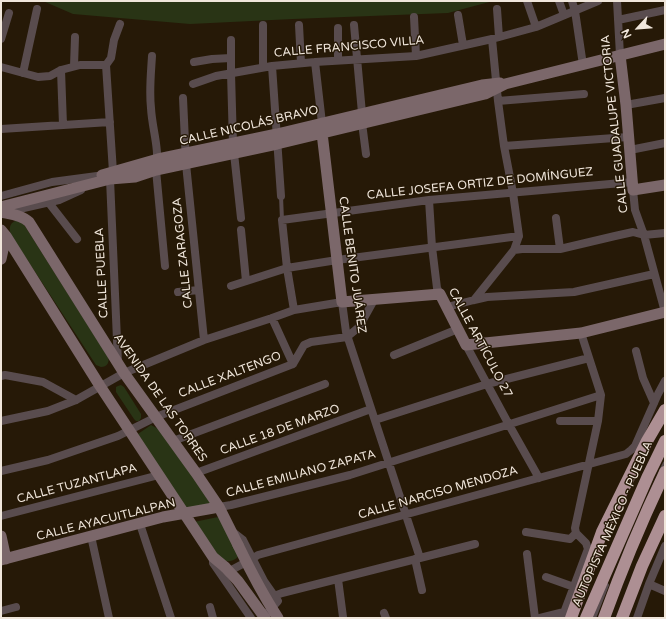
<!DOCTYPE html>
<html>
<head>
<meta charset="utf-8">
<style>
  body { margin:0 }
  #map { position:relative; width:666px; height:619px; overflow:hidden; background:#261907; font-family:"Varela Round",sans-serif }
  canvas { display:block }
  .frame { position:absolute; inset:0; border:2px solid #f0e6db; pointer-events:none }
  .north { position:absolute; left:618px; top:8px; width:40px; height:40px; -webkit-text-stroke:3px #261907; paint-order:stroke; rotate:244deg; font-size:11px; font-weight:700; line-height:16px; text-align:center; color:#f0e6db }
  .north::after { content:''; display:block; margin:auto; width:14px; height:18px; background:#f0e6db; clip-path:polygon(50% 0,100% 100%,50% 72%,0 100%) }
</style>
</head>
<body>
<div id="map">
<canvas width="666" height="619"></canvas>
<div class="frame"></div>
<div class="north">N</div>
</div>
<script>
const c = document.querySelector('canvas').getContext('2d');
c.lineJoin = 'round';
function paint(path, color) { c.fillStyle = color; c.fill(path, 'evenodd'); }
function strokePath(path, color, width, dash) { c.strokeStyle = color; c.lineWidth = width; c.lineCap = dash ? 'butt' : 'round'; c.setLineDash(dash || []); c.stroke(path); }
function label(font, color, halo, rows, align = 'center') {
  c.font = font + ' "Varela Round",sans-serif'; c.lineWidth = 3; c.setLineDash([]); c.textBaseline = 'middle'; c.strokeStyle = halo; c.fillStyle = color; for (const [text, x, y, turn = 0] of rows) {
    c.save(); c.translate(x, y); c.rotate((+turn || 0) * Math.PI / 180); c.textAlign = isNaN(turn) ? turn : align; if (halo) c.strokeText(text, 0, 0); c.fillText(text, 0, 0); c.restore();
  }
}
paint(new Path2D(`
  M43,1H493L448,13L293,19L190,24L73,14Z
  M15,221H18L23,223L108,357C110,362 107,367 101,367L96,365L11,235C9,229 9,224 15,221Z
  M121,385L124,387L141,414V418L139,421H136L134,419L116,392V387L118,386Z
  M151,425L162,431L212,505L184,509L135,436Z
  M218,517L240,554C236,561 229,562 222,561L194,522Z`), '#293415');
strokePath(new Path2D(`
  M281,196L282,220
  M661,471L665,463
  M594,618L607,585`), '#594c4e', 4);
strokePath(new Path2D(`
  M527,1L536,27
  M559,1L564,15
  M572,1L575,11L583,65
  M617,1L620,55
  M497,9L499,37
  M458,15L463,45
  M414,17L416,56
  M618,20L665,10
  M299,25L301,63
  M354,25L362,113
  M1,39L9,13
  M231,40V73L233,144L241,218
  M152,56C151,73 149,91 151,108C152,129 160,149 156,170L165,266
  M338,60V28
  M194,62L212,59L231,58
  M315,62L322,123
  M74,66L75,37
  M272,66L281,196
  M1,67L38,77L50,76L61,70L80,65H106
  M263,67V25
  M61,70L63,125
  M23,73L37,9
  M193,84L216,76L272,66L315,62L416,56L492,39L536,27L598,1
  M183,98L186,164L204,340
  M498,101L584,94
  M626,105L665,98
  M362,123L366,154
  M1,129L110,122
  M504,146L628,137
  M630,150L665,143
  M633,190L635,210L644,235L665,312
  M1,196L52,182L97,176
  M429,200L432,247L437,288L440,294
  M49,203L77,239
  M6,212L59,200L81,190
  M556,218L560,249
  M241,230L246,281
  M514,250L522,249H560L615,236L633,232L644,235L665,233
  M231,286L287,268L337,260L519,236
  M178,292L199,290
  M474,300L514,250L519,236L513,193L504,146L498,101L492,39
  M447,307L474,300L487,297L574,292L654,274
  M294,310L287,268L282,220L429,200L633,182
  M272,318L293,364
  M466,345L508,423L539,478
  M636,351L643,378L654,403
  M394,355L458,329
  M118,363L110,179L113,172L106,65L111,58L114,40L120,24
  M1,376L5,375L43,382L76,400
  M375,420L487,384L589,358
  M1,421L48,411L76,400L124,373L204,340L272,318L294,310L342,302L346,332L420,558
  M560,421H598
  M173,441L325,384
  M1,471L48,460L118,436L156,417L293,364L304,345L311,342L347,337L359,327L374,300
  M196,473L371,409
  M219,507L231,505L350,475L601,395
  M1,516L159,475
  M140,524L171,618
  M526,532L570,539L576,533
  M234,533L243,540L264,581L278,601L268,612
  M576,533L575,528L598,421L601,395L581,333
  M91,536L109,618
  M527,554L535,618
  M213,557V563L251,618
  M415,559L422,590
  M222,575L252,559L258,555L626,454L631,450L635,446L658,394L665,381
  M546,577L574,587
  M338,579L343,617
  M649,584L665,591
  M274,596L282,593L475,544
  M210,607L213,618
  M1,611L16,607
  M384,613L386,618
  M540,618L564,612
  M562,618L588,549L586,543L576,533
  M637,618L649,584L665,546`), '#594c4e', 8);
strokePath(new Path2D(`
  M620,55L626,105L633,190L665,185
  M322,123V133L342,302L440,294L466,345L581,333L665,312
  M102,175L158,159L277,134L482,85L500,83
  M1,207L110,179L135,177L156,170L277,144L485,94L505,84L665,44
  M1,212C10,214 22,215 29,222L124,373L196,473L219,507L238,545
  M1,230L6,236L100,386L213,557L225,567
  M1,259L6,236
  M1,536L6,559
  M1,560L163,517L219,507`), '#7b676a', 11);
strokePath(new Path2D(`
  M571,618L602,532L647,441L665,410
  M586,618L648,476L665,441
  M604,618C622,568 642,520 665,472
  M622,618L642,566L665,516`), '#ad8f93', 12);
strokePath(new Path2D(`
  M238,545C250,570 263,595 278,618
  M225,567L238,581L265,618`), '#7b676a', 11);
label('12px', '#f0e6db', '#261907', [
  ["CALLE FRANCISCO VILLA",349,47,-5],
  ["CALLE GUADALUPE VICTORIA",615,124,-96],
  ["CALLE NICOLÁS BRAVO",249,126,-13],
  ["CALLE JOSEFA ORTIZ DE DOMÍNGUEZ",480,184,-6],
  ["CALLE ZARAGOZA",183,253,-96],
  ["CALLE BENITO JUÁREZ",352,265,82],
  ["CALLE PUEBLA",102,273,-93],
  ["CALLE ARTÍCULO 27",480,343,62],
  ["CALLE XALTENGO",230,375,-21],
  ["AVENIDA DE LAS TORRES",160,398,55],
  ["CALLE 18 DE MARZO",280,430,-20],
  ["CALLE EMILIANO ZAPATA",301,474,-15],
  ["CALLE TUZANTLAPA",77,484,-15],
  ["CALLE NARCISO MENDOZA",438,493,-16],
  ["CALLE AYACUITLALPAN",106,520,-14],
  ["AUTOPISTA MÉXICO - PUEBLA",613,524,-66]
]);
</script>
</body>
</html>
